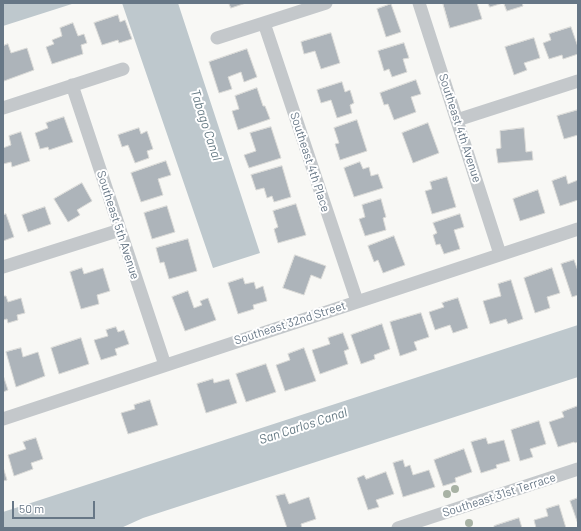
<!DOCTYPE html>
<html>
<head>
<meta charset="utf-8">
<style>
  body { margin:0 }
  #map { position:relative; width:581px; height:531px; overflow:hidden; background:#f8f8f5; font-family:Barlow,sans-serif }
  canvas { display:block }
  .frame { position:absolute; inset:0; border:4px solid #677786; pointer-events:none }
  .scale { position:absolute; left:12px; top:501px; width:83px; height:18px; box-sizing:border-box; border:2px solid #677786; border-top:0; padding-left:5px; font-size:12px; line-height:14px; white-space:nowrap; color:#677786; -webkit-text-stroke:3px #fff; paint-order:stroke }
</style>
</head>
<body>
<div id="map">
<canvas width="581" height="531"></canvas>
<div class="frame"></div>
<div class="scale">50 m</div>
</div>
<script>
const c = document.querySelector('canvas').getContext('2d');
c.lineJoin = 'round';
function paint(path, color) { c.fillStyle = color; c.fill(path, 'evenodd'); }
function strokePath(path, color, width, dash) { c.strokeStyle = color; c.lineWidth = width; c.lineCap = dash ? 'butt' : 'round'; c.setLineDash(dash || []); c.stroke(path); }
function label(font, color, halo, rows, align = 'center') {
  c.font = font + ' Barlow,sans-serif'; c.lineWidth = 4; c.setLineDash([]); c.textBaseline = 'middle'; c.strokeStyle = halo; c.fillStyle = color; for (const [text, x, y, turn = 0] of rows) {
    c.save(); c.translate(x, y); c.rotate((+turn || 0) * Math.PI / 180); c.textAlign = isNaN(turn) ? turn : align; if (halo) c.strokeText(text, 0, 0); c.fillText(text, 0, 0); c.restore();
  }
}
paint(new Path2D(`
  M3,3H75L3,26Z
  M122,3H178L260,253L213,268Z
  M578,325V377L143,518L121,528H3V512Z`), '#bec8cd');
const building = new Path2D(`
  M229,3H246L231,8Z
  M443,3H477L482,19L450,28Z
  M488,3H503L490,7Z
  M504,3H522L523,6L507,11Z
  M391,4L401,32L386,37L377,9Z
  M118,15L120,22L125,20L132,39L119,43L118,40L102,45L94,23Z
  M73,23L78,36L84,34L87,43L81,45L83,54L52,64L46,47L54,44L52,40L62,36L60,28Z
  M571,27L578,47V54L563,59L562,55L549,59L543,43L551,40L549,34Z
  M331,33L340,63L321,69L315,51L304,54L301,42Z
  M534,38L540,58L524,63L527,70L514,75L505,47Z
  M404,43L409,58L403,59L407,72L392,77L389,69L384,71L378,51Z
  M8,44L11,53L27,48L34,70L4,81L3,77V46Z
  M247,49L257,77L244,82L241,72L228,77L232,89L219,93L209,62Z
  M416,80L421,94L411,97L416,112L394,120L388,104L384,105L380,93Z
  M342,82L345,92L350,90L354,103L350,105L352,113L337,118L331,100L321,103L317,90Z
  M257,88L263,106H265L270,119L238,130L232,111L239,109L235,96Z
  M578,110V135L564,139L557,116Z
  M64,117L73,142L49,150L48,147L40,149L35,133L48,128L46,123Z
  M357,120L367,151L340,160L335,144L339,143L334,128Z
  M428,123L439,153L413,163L402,133Z
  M271,127L281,158L249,168L244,155L256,151L250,133Z
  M139,128L141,134L147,131L153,149L147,151L149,158L135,163L128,145L122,147L118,135Z
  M524,128L526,152L532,151L533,160L498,163L496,149L501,148L500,131Z
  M21,132L30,161L12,167L11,162L3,164V148L11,145L9,136Z
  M166,161L171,175L158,179L163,195L141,202L131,173Z
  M360,162L363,169L369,167L371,176L378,174L383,188L354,197L344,168Z
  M282,166L291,197L274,202L272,196L267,198L264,188L256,190L251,175Z
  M566,176L568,184L578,180V200L560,206L552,181Z
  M447,177L456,207L432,214L425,191L432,189L430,182Z
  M82,183L92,201L77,210L80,215L68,222L54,199Z
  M538,190L545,213L520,221L513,199Z
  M381,199L386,217L383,218L386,230L365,236L359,219L365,217L362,205Z
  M296,204L306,235L278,243L274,229L278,227L273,211Z
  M167,206L175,232L152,239L144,213Z
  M45,207L51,224L28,232L22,215Z
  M6,214L14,237L3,241V215Z
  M460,214L464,227L454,230L460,249L444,254L440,244L436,245L433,235L437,233L433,223Z
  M394,236L405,265L383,273L378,260L374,262L368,246Z
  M188,239L197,271L169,279L164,262L160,263L156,248Z
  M295,255L326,266L321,279L311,275L304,295L283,288Z
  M574,260L578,271V295L572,297L561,264Z
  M82,268L84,274L103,268L110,291L97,295L99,304L81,309L70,272Z
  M552,268L560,293L547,297L550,308L535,313L524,278Z
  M243,278L245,284L254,282L256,289L263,286L267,301L253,305L254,309L238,314L228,283Z
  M511,280L523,319L508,324L506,319L490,324L483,301L501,296L498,284Z
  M188,291L194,308L202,305L200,301L208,298L216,320L185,331L172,297Z
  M3,296H6L8,302L21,298L25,313L17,315L18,320L8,323L7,319L3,320Z
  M458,298L468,328L453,333L450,325L435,330L429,312L444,307L442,303Z
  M421,313L429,337L414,342L417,350L400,356L390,322Z
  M382,324L390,349L374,355L375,359L361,364L351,335Z
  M116,327L118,332L124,330L129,344L115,349L117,355L101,360L94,340L108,336L106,330Z
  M343,333L349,349L344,351L348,364L320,374L312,350L330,344L328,338Z
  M81,338L89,364L59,374L51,348Z
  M21,348L23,357L38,352L45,376L16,387L6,352Z
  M304,348L316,381L285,391L276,365L290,360L288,354Z
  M266,364L276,392L246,402L236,374Z
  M3,375L8,390L3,392Z
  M213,379L214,383L229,379L237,403L206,413L197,384Z
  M150,400L158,425L128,434L121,413L135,409L134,405Z
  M578,406V442L575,443L574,442L558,447L549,422L564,417L562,412Z
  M539,421L546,444L530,449L533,457L520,461L511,430Z
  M36,438L43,459L31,463L33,469L14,476L8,455L26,449L23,442Z
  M486,438L488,444L504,440L510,461L496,465L497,468L481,473L471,442Z
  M464,449L472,472L455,478L456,482L443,486L434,460Z
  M403,460L405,467L410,465L413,475L429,470L435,487L403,497L393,463Z
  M3,467L7,480L3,481Z
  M386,472L394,494L376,500L379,507L368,510L357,478L364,475L366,479Z
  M285,494L289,504L309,497L316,519L301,524L302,528H287L276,496Z
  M578,498V524L570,501Z
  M559,505L566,528H536L534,520L548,516L546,509Z
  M519,518L522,528H494V526Z`);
paint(building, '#adb4ba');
strokePath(building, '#dadad7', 1);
strokePath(new Path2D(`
  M419,3L500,254
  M264,23L357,301
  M217,38L326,3
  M72,85L165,365
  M3,108L123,69
  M457,120L578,81
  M3,267L120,230
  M3,419L578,229
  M398,528L578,469`), '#c4c8cb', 13);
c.fillStyle = '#a8b2a4';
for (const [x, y] of [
  [455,489],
  [447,494],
  [469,523]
]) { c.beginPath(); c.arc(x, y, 4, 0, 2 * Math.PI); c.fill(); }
label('12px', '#677786', '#fff', [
  ["Southeast 4th Avenue",460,128,72],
  ["Southeast 4th Place",310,162,72],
  ["Southeast 5th Avenue",118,225,72],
  ["Southeast 32nd Street",290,323,-18],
  ["Southeast 31st Terrace",499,495,-18]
]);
label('italic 13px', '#637882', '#fff', [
  ["Tabago Canal",206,125,72],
  ["San Carlos Canal",303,426,-18]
]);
</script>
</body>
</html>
